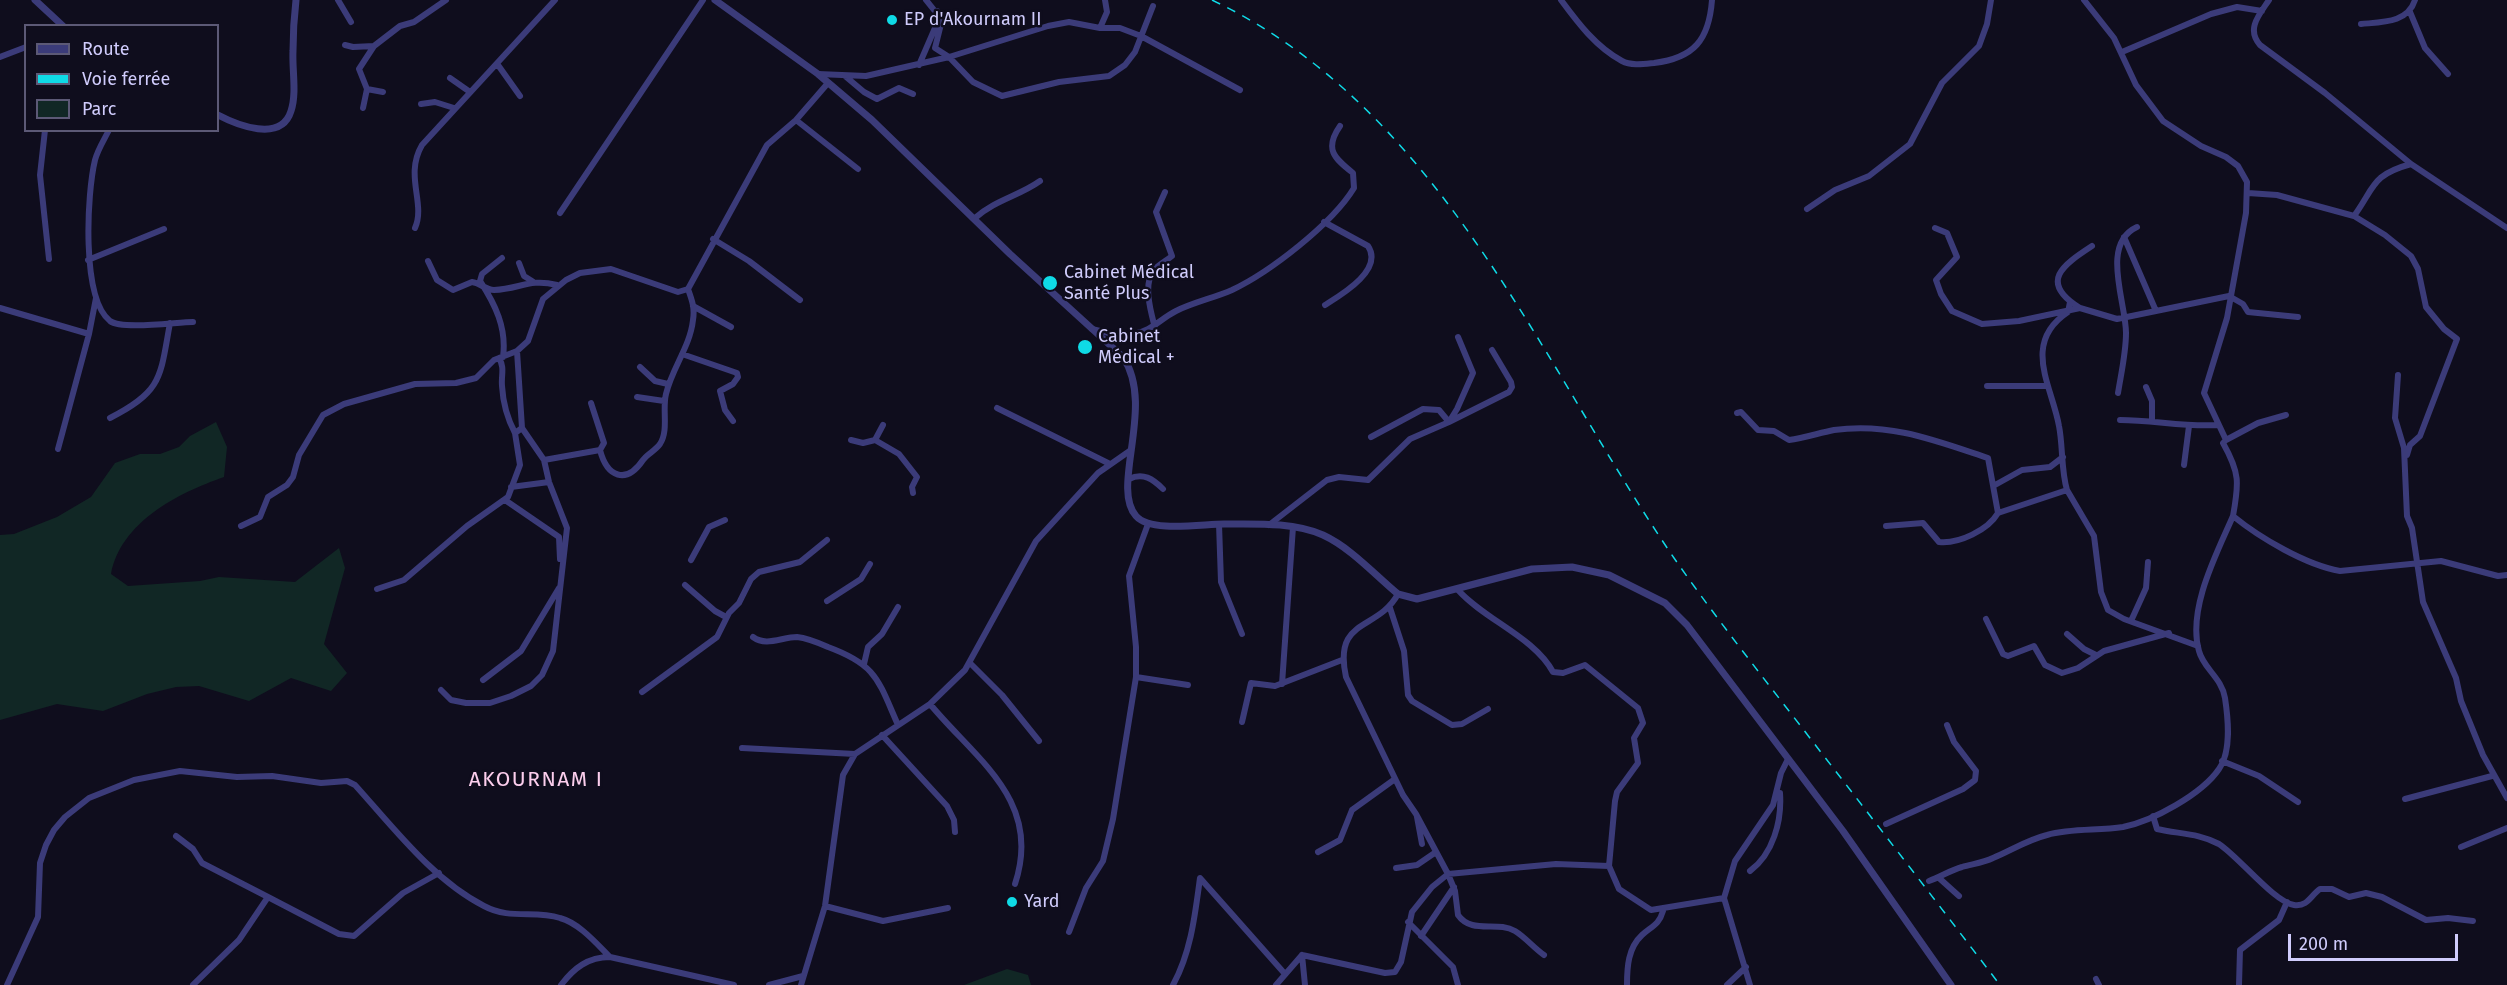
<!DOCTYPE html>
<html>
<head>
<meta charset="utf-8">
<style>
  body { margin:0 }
  #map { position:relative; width:2507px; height:985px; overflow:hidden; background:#0f0d1d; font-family:"Fira Sans",sans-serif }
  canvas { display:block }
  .legend { position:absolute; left:24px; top:24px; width:195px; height:108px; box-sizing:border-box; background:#0f0d1d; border:2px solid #5c5976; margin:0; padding:8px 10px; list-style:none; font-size:18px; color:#d0ccfc }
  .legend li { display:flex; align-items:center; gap:12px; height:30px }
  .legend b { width:30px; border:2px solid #5c5976 }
  .scale { position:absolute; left:2288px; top:934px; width:170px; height:27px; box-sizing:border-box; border:3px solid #d0ccfc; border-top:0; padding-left:8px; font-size:18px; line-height:21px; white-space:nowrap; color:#d0ccfc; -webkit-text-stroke:4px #0f0d1d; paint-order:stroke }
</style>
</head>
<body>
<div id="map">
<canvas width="2507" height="985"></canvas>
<ul class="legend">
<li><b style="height:8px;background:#3b3b79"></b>Route</li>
<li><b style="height:8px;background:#0fdae6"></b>Voie ferrée</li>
<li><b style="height:16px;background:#112725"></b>Parc</li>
</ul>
<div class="scale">200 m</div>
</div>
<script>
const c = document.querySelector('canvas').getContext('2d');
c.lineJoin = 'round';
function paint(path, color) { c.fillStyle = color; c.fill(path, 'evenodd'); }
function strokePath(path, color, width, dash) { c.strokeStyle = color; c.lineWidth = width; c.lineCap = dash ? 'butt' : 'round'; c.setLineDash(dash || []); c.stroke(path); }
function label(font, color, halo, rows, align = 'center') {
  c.font = font + ' "Fira Sans",sans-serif'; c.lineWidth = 5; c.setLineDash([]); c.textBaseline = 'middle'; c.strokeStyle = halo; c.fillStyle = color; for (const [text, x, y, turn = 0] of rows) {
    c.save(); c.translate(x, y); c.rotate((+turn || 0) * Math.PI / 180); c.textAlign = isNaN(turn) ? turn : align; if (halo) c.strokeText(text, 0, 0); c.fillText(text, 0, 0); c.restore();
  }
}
paint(new Path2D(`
  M216,422L227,447L224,477C178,493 121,522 111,574L128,586L200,581L219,577L295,582L339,548L345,568L324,644L347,673L331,691L291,678L249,701L199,686L176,687L147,694L103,711L57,704L0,720V535L14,534L57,517L91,497L115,463L140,454H160L179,447L190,436Z
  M1007,969L1028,975L1031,985H964Z`), '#112725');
strokePath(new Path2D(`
  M338,0L351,22
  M926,0L942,20L935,48L949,57L1048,26L1069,22L1100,28H1120L1141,36L1240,90
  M1561,0C1578,23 1596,47 1622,61C1631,66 1644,64 1654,63C1694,58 1709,40 1712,0
  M2084,0L2114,38L2136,85L2163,121L2201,146L2226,157L2238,166L2247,182L2246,213L2227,318L2204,393L2226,440L2223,443C2240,473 2239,483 2233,516C2260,538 2306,565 2340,571L2441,561L2498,576L2507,575
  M2269,0C2259,15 2246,29 2260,45L2325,93L2411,164L2507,228
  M2410,12L2425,48L2448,74
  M2361,24C2382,22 2408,23 2415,0
  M1100,28L1107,12L1105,0
  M345,45L353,47L374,46
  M2122,52L2211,14L2237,7L2262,11
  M0,57L26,47
  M498,65L520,96
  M919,65L935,28L937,11
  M818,74L866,76L949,57L973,82L1002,96L1059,82L1109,76L1125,65L1135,52L1153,6
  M845,76L864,92L877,99L899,88L913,94
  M450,78L470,92
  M367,89L383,92
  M421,104L435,102L454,108
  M363,108L367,89L359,69L374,46L400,26L414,22L446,0
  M796,120L858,169
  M45,130L40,175L49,259
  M109,130C104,140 98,149 95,160C87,193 81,298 110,321C122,330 177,322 193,322
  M2248,193L2277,195L2354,216L2385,235L2411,256L2418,269L2426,307L2444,329L2457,339L2420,436L2410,445L2407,455
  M1807,209L1835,190L1869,176L1910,144L1942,83L1979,46L1987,24L1991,0
  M560,213L703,0
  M2354,216C2375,187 2371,175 2411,164
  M975,218C995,200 1019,196 1040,181
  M1324,222L1368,246C1384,270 1341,295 1325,305
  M415,228C426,203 404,176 422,145L555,0
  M1935,228L1947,233L1957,257L1936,280L1941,294L1952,311L1982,324L2019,321L2080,308L2117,319L2229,296L2243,304L2248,312L2298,317
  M2124,237L2156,311
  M713,239L749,261L800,300
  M502,258L482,274L480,281C495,304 507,328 503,357
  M88,260L164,229
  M428,261L437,280L453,290L472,282C480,283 486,290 494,290C520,289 529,278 557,285
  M519,263L524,276L532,281
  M693,306L731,327
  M0,308L89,334
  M2080,308C2038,282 2063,265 2092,246
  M1155,328C1151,312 1143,286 1153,271C1158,265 1166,261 1172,256L1156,212L1165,192
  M1092,329C1105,332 1119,337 1133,334C1152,331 1160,319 1176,311C1194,302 1214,298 1232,290C1270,272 1332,224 1354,188L1353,173C1334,158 1324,149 1340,126
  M682,354L737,373L738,377L733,384L720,391L725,410L733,421
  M499,358C505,368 501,375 502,386C503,403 507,418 515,433
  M640,367L655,381L668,384
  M2398,375L2395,418L2404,448L2407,516L2412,528L2423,602L2456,678L2461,701L2483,755L2507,798
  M1987,386H2046
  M2146,387L2152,401V420
  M2118,393C2121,374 2126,353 2126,333C2126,302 2100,244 2137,227
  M637,397L664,401
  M997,408L1110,464
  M1737,413L1741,412L1758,430L1774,431L1789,440C1804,438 1819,433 1834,430C1890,422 1937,441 1988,458L1998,513L2067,490C2061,470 2063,446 2059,426C2052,386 2021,343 2068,312L2070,302
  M110,418C163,391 160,377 170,323
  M2120,420C2153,420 2184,427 2217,425
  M883,425L875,440L899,454L917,477L912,487L913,493
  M1371,437L1423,409L1439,410L1449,422L1509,392L1512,387L1511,382L1492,350
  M851,440L863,443L875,440
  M2226,440L2258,423L2286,415
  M58,449L89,334L96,298
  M600,450C607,477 626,485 643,460C647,454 655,451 660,444C669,430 662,410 666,394C672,368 690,347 693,320C695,308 692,300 688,289L767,145L796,120L828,83
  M544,460L600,450L604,443L591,403
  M2184,465L2189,426
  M1129,479C1143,472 1153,479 1163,489
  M1995,485L2022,470L2050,467L2063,457
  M511,487L549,482
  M2067,490L2094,536L2101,592L2108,610L2124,619L2198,646
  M505,500L559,537L560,559
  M1219,524L1221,582L1242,634
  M1269,525L1327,480L1339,477L1368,480L1410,439L1449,422L1457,409L1473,373L1458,337
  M241,526L260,517L268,497L287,485L293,477L299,455L323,415L344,404L415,384L456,383L476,378L494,360L517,351L528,341L543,299L566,280L580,273L611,269L678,292L688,289
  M1886,526L1923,523L1939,542C1959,544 1988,530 1998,513
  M691,560L709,527L725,520
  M685,585L715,611L726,617
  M377,589L404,580L467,526L508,497L520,465L515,433L522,428L517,351
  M1398,594C1377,632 1333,617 1346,677L1403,795L1416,814L1448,874L1455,891L1458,915C1472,935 1497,920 1515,931C1525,937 1534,948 1544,955
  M827,601L861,579L870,564
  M1390,608L1404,651L1408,695L1412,701L1452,725L1462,724L1488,709
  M1986,619L2003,654L2008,656L2034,646L2045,665L2062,673L2078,668L2104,651L2169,633
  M2131,621L2146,588L2148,562
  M2067,634L2084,649L2096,655
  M753,637C766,647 782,637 797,637C807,638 819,643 828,647C877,665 878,680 898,725
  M970,663L1002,695L1039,741
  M864,664L868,647L882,634L898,607
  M1136,677L1188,685
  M483,680L521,651L559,588
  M1282,684L1293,527
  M441,690L451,700L466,703H490L511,696L531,686L542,675L553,651L567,528L549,482L544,460L522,428
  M642,692L717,637L729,613L739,603L751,579L759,572L800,562L827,540
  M930,704C975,759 1043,800 1015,884
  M1242,722L1251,683L1275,686L1342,660
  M882,735L947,806L954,820L955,832
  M742,748L855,754L930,704L965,670L1036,541L1098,473L1131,450
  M2222,761L2259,776L2298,802
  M2405,799L2492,776
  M2153,816L2157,829C2178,834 2199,833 2219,844C2239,857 2274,902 2294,905C2308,907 2311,895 2320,889H2332L2349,897L2366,893L2382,897L2426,920L2448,918L2473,921
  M1417,817L1422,844
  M1886,824L1963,789L1975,780L1976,771L1954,742L1947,725
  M176,836L193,849L202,863L268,897
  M2461,847L2507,828
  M1318,852L1340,840L1352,810L1395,779
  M1609,866L1619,889L1651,910L1724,898
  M1396,868L1417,865L1436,852
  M1750,871C1773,854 1782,821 1780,793
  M1939,878L1959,896
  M1929,881C1940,877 1951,870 1962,867C1972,864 1983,863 1993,858C2012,850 2027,840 2047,835C2072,828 2098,831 2123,827C2153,821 2202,794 2219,769C2232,751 2228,718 2225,698C2222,678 2203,668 2199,651C2187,609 2217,553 2233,516
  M825,906L883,921L948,908
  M1408,922L1453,967L1458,985
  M1069,932L1086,888L1103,861L1113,819L1136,677V647L1129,576L1148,524
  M1421,936L1454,887
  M1302,955L1385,973L1395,972L1401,962L1412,912L1432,887L1448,874L1556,864L1609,866L1615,801L1617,792L1638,763L1634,738L1643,723L1638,708L1585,665L1563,673L1553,672C1534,637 1485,620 1458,590
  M1302,955L1305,985
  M2096,979L2099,985
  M7,985L38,917L40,863L46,845L54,830L65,817L89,798L134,780L180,771L237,777L272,776L321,783L347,781L355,785C393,827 433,880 484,906C510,920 534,910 560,918C579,923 596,943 610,957
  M193,985L239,940L268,897L339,934L354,936L403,893L439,873
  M561,985C574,968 588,957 610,957L734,985
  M769,985L803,976
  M801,985L825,906L843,775L855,754
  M1173,985C1191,952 1195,915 1200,878L1285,974
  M1276,985L1302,955
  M1627,985C1627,967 1628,948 1642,935C1652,926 1659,925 1663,911
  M1727,985L1746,967
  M1750,985L1724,898L1735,861L1773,805L1781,773L1788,759
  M2239,985L2240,950L2279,920L2287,902`), '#3b3b79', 6);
strokePath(new Path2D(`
  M35,0L63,26
  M715,0L818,74L872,120L1010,254L1123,357C1156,406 1110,487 1136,516C1151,533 1202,524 1224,524C1256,524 1293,522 1323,535C1351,548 1374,574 1398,594L1417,599L1532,569L1572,567L1609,575L1665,603L1687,625L1843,831L1951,985
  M218,115C237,125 281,143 291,111C297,93 292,70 293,51C293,34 294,17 296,0`), '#3b3b79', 7);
strokePath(new Path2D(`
  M1212,0C1441,109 1539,361 1674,558C1718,621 1766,681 1813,742C1876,823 1938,904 2000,985`), '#0fdae6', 1.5, [9, 8]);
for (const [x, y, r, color] of [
  [892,20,6,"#0fdae6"],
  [1050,283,8,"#0fdae6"],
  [1085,347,8,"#0fdae6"],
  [1012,902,6,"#0fdae6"]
]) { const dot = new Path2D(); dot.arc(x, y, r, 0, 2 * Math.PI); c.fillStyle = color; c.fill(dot); strokePath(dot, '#0f0d1d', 2); }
label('18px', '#d0ccfc', '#0f0d1d', [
  ["EP d'Akournam II",904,20],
  ["Cabinet Médical",1064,273],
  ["Santé Plus",1064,294],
  ["Cabinet",1098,337],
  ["Médical +",1098,358],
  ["Yard",1024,902]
], 'left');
c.letterSpacing = '1.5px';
label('21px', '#fcceed', '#0f0d1d', [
  ["AKOURNAM I",536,780]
]);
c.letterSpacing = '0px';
</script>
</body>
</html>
